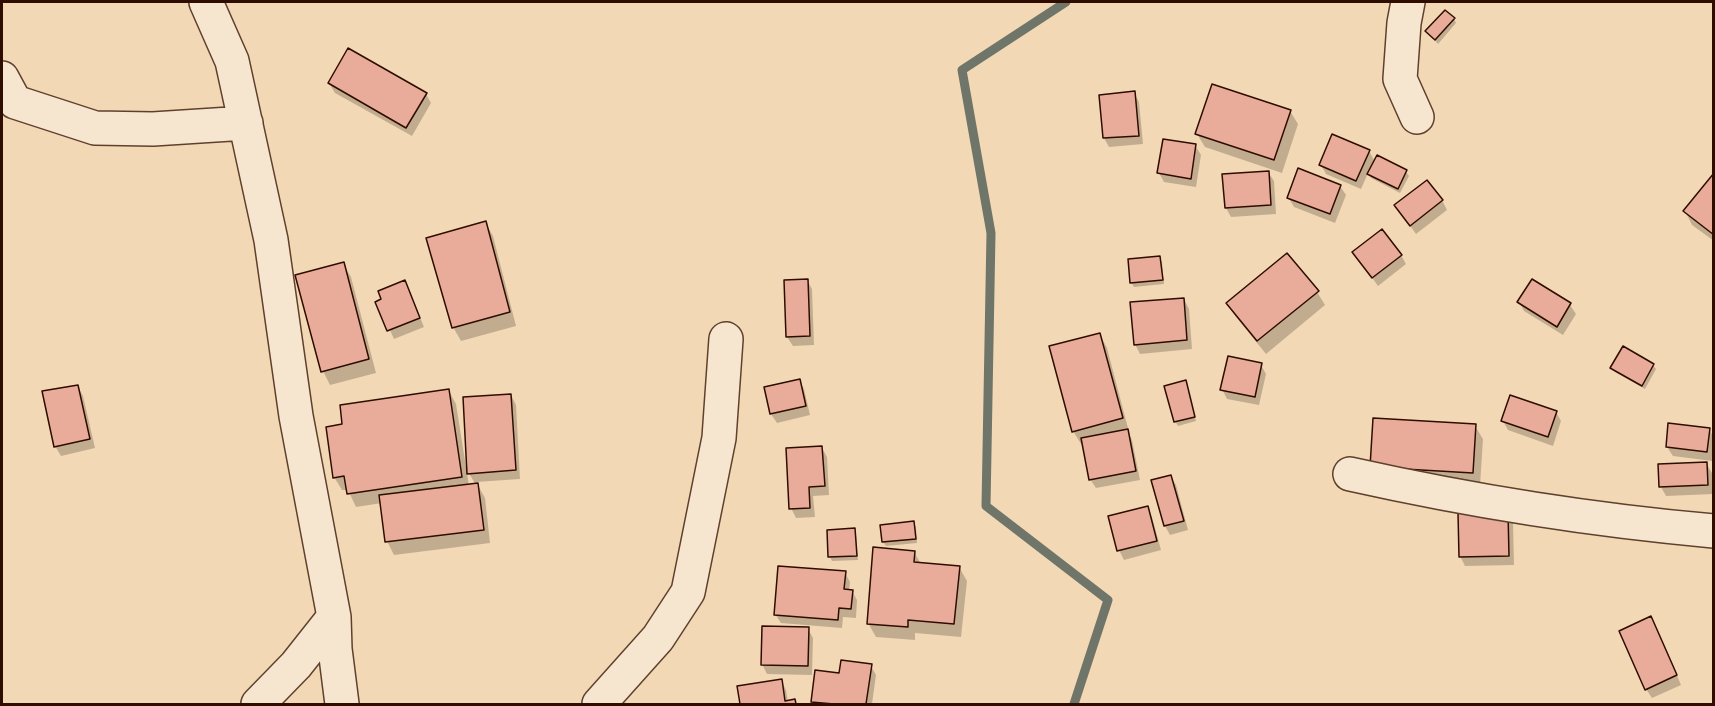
<!DOCTYPE html>
<html>
<head>
<meta charset="utf-8">
<style>
  body { margin:0 }
  #map { position:relative; width:1715px; height:706px; overflow:hidden; background:#f2d8b5; font-family:"IM FELL Great Primer",serif }
  canvas { display:block }
  .frame { position:absolute; inset:0; border:3px solid #2e0d00; pointer-events:none }
</style>
</head>
<body>
<div id="map">
<canvas width="1715" height="706"></canvas>
<div class="frame"></div>
</div>
<script>
const c = document.querySelector('canvas').getContext('2d');
c.lineJoin = 'round';
function paint(path, color) { c.fillStyle = color; c.fill(path, 'evenodd'); }
function strokePath(path, color, width, dash) { c.strokeStyle = color; c.lineWidth = width; c.lineCap = dash ? 'butt' : 'round'; c.setLineDash(dash || []); c.stroke(path); }
paint(new Path2D(`
  M1454,19L1456,23L1438,44L1427,31Z
  M329,83L426,94L431,103L412,136L335,93Z
  M1134,93L1139,102L1143,144L1109,147L1104,138L1100,96Z
  M1290,111L1298,124L1282,173L1205,147L1197,134Z
  M1195,145L1201,155L1196,187L1164,182L1159,173Z
  M1369,151L1375,162L1406,172L1409,176L1400,193L1371,178L1368,173L1361,189L1326,174L1321,165Z
  M1268,172L1274,181L1276,214L1231,217L1226,208Z
  M1714,175V241L1692,225L1685,211Z
  M1340,186L1346,195L1335,223L1294,207L1288,197Z
  M1442,200L1447,210L1416,234L1396,206Z
  M485,222L493,236L516,326L461,341L453,327Z
  M1354,252L1401,255L1406,264L1378,286Z
  M1159,258L1162,262L1164,284L1134,287L1131,282Z
  M343,264L351,277L376,373L330,385L323,371Z
  M807,280L812,289L814,345L793,346L787,337Z
  M1532,281L1570,305L1576,314L1563,335L1524,311L1519,302Z
  M409,291L424,327L394,339L377,302Z
  M1317,292L1325,305L1266,354L1236,317L1228,304Z
  M1184,299L1189,309L1192,349L1140,354L1135,344Z
  M1100,335L1107,348L1129,432H1128L1132,440L1140,480L1096,488L1090,479L1083,444H1081L1073,431Z
  M1261,365L1266,374L1259,405L1227,399L1222,389Z
  M1653,365L1656,369L1645,389L1615,372L1612,368Z
  M799,380L804,389L810,415L777,423L771,414L766,388Z
  M1187,386L1196,421L1178,426L1175,421Z
  M78,387L83,396L95,448L61,456L55,446Z
  M449,391L456,404L469,486L476,485L467,470L511,395L516,405L520,479L476,482L485,498L490,543L394,555L387,541L382,503L356,507L348,490H342L334,477L344,425Z
  M1556,412L1561,421L1553,446L1508,430L1503,421Z
  M1475,426L1483,439L1480,486L1379,480Z
  M1709,429L1714,438L1712,461L1673,456L1667,447Z
  M822,448L827,457L829,495L813,496L815,517L796,518L791,508Z
  M1706,463L1712,473L1713,494L1666,496L1661,487Z
  M1170,476L1176,485L1188,530L1170,535L1165,526Z
  M1147,508L1152,517L1161,550L1124,560L1119,550Z
  M1507,514L1513,523L1514,565L1465,566L1460,556Z
  M913,523L916,527L917,543L886,546L883,542Z
  M854,530L856,534L858,560L832,561L830,557Z
  M914,552L921,564L959,567L967,581L961,637L915,633V640L876,637L868,623Z
  M845,573L850,582L849,591H852L857,600L856,618L843,617L842,628L781,623L775,614Z
  M1656,627L1681,685L1652,698L1646,689Z
  M808,629L813,638L812,675L767,674L762,664Z
  M871,666L876,675L872,704H814L812,701L840,674Z
  M781,680L786,690L788,702L794,701L796,704H742L739,687Z`), '#0003');
strokePath(new Path2D(`
  M1066,2L962,70L991,233L986,506L1108,600L1074,704`), '#6f7568', 9);
const building = new Path2D(`
  M1445,10L1455,18L1435,40L1425,31Z
  M348,48L427,93L406,128L328,83Z
  M1212,84L1291,110L1274,160L1195,134Z
  M1135,91L1139,136L1103,138L1099,95Z
  M1332,134L1370,150L1356,181L1319,165Z
  M1163,139L1196,144L1191,179L1157,173Z
  M1377,155L1407,170L1398,189L1367,174Z
  M1298,168L1341,185L1330,214L1287,198Z
  M1269,171L1271,205L1225,208L1222,174Z
  M1714,173V235L1683,211Z
  M1427,180L1443,200L1410,226L1394,205Z
  M486,221L510,312L452,328L426,238Z
  M1382,229L1402,255L1372,278L1352,252Z
  M1287,253L1319,291L1257,341L1226,303Z
  M1160,256L1163,280L1130,283L1128,259Z
  M344,262L369,359L321,372L295,275Z
  M808,279L810,336L786,337L784,280Z
  M1532,279L1571,303L1557,327L1517,302Z
  M405,280L420,318L387,331L375,302L381,299L378,291Z
  M1184,298L1187,340L1134,345L1130,302Z
  M1100,333L1123,418L1072,432L1049,346Z
  M1623,346L1654,364L1642,386L1610,368Z
  M1228,356L1262,363L1255,397L1220,390Z
  M800,379L806,406L770,414L764,387Z
  M1186,380L1195,417L1174,422L1164,386Z
  M78,385L90,439L54,447L42,391Z
  M449,389L462,477L347,494L344,476L333,478L326,427L342,424L340,405Z
  M511,394L516,470L467,474L463,397Z
  M1510,395L1557,411L1548,437L1501,421Z
  M1373,418L1476,424L1473,473L1370,467Z
  M1668,423L1710,428L1707,452L1666,447Z
  M1128,429L1136,471L1089,480L1081,438Z
  M822,446L825,486L809,487L810,508L789,509L786,448Z
  M1707,462L1708,485L1659,487L1658,464Z
  M1171,475L1184,521L1164,526L1151,480Z
  M478,483L484,530L385,542L379,495Z
  M1148,506L1157,541L1117,551L1108,516Z
  M1508,512L1509,556L1459,557L1458,513Z
  M914,521L916,539L882,542L880,525Z
  M855,528L857,556L828,557L827,530Z
  M873,547L915,551L914,562L960,566L954,624L908,620V627L867,624Z
  M778,566L846,571L844,589L853,590L851,609L839,608L838,620L774,615Z
  M1651,616L1677,675L1645,690L1619,631Z
  M762,626L809,627L808,666L761,665Z
  M841,660L872,664L866,704H834L811,702L815,670L839,673Z
  M782,679L785,701L795,699L796,704H740L737,686Z`);
paint(building, '#e9ac9a');
strokePath(building, '#2e0d00', 1.5);
const street = new Path2D(`
  M206,2L232,61L271,240L296,416L334,617L335,649L342,704
  M1408,2L1404,23L1400,79L1417,117
  M2,78L15,102L95,128L153,129L246,123
  M1350,474C1471,501 1590,520 1714,531
  M258,704L296,665L334,617
  M599,704L658,638L688,592L719,438L726,339`);
strokePath(street, '#5f402d', 36);
strokePath(street, '#f7e6cf', 33);
</script>
</body>
</html>
